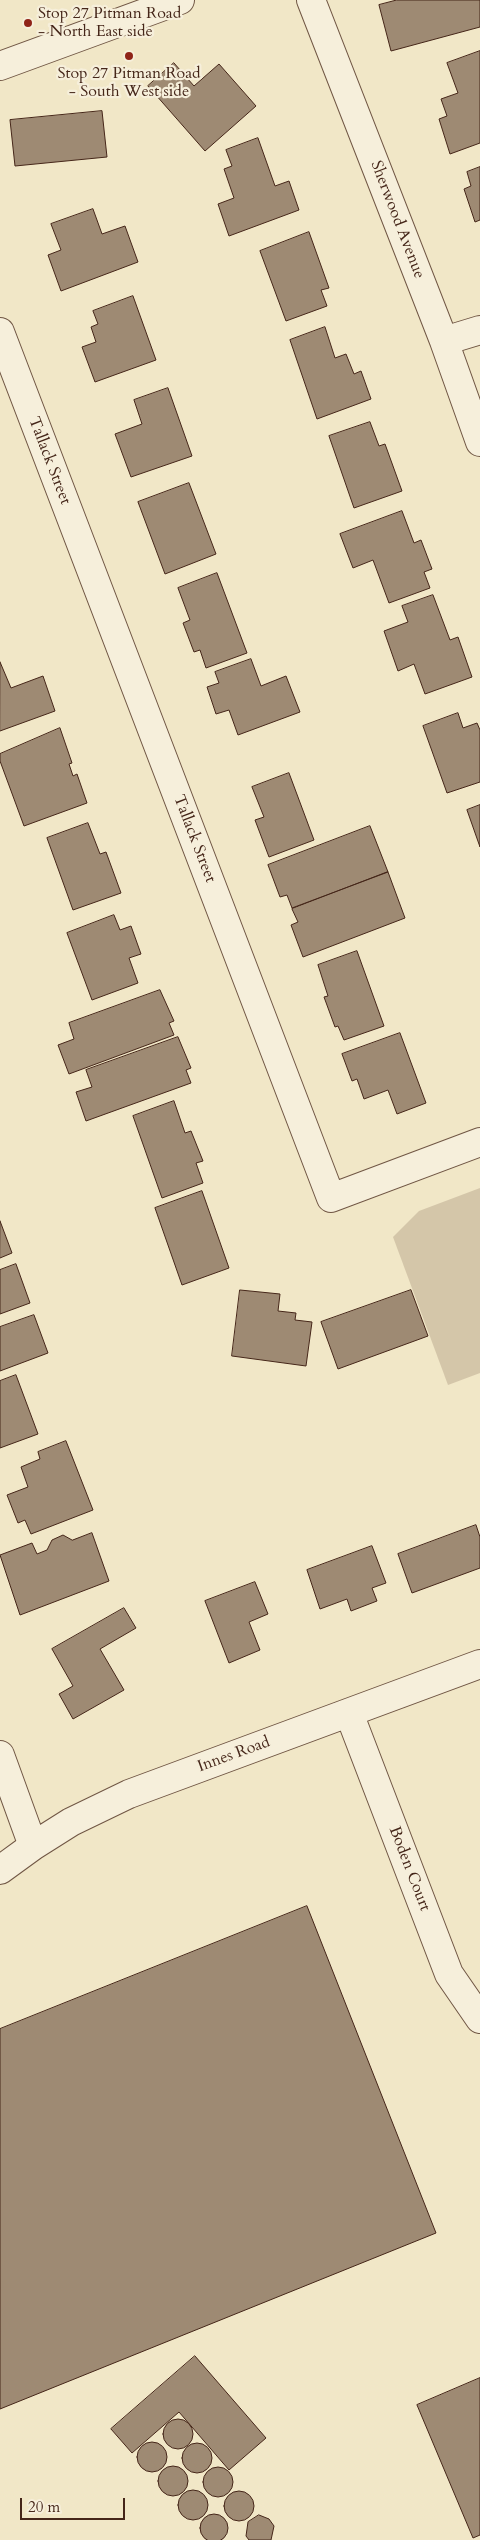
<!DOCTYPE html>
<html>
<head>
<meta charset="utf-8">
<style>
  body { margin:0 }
  #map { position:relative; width:480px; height:2540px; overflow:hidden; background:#f1e7c7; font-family:Cardo,serif }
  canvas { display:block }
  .scale { position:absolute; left:20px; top:2498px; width:105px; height:22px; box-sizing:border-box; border:2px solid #452619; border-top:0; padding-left:6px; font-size:15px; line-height:18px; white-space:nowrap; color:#452619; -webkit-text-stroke:4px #f6efdb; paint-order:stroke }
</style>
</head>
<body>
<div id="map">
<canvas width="480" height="2540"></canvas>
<div class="scale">20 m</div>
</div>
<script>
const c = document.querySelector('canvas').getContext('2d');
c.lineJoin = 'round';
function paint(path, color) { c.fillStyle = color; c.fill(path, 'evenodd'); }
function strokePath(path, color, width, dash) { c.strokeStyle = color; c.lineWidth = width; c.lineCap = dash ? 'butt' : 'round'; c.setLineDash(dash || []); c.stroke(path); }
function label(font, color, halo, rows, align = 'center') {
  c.font = font + ' Cardo,serif'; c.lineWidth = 4.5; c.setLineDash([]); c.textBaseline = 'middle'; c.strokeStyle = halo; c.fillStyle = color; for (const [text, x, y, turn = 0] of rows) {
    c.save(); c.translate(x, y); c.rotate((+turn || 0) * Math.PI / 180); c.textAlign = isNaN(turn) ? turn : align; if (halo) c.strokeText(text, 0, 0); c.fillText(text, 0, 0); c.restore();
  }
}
paint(new Path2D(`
  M480,1188V1373L448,1385L393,1237L419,1211Z`), '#d4c6a9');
const building = new Path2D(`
  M397,0H480V27L391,51L379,5Z
  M480,51V143L450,154L439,119L447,116L441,99L458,93L447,63Z
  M174,63L194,86L219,64L256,106L205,151L148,86Z
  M102,111L107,157L15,166L10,120Z
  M258,138L275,186L289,181L299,210L229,236L218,204L234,198L224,169L232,166L226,150Z
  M480,167V220L475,222L464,189L471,186L467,172Z
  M93,209L102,234L125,226L138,262L61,291L48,255L61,250L51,224Z
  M309,232L329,288L321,290L327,306L286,321L260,251Z
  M133,296L156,360L95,382L82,347L96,342L91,327L98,324L93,311Z
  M325,327L335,358L346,354L354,374L361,371L371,399L317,419L290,340Z
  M168,388L192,456L131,477L115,434L142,424L134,400Z
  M370,422L379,446L385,444L402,491L354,508L329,436Z
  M189,483L216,554L165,574L138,502Z
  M402,511L414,543L421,540L432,569L424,572L430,588L389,603L373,560L353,568L340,534Z
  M217,573L247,653L206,668L200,650L194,652L183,623L190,620L178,588Z
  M433,595L450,640L458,637L472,677L425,694L414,664L398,671L384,631L408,622L402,606Z
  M251,659L261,686L286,676L300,712L238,735L229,710L216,714L207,687L219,683L215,672Z
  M0,662L11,688L43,676L55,711L0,731Z
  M458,713L463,728L477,723L480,730V782L447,793L423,726Z
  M60,728L72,763L69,764L73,776L77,774L87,803L24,826L0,761V754Z
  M289,773L314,840L269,857L255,820L264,817L252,787Z
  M480,805V847L467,810Z
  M88,823L100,854L106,852L121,893L73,910L47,838Z
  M370,826L388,872L292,908L287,895L280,897L268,865Z
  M388,872L405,918L303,957L291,925L298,922L292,909Z
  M114,915L120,930L131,926L141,954L129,958L138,983L92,1000L67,933Z
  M357,951L384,1026L344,1040L338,1026L335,1027L324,997L328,996L318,965Z
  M160,990L174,1021L169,1023L174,1035L69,1074L58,1045L74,1039L69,1023Z
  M400,1033L426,1103L397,1114L388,1090L364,1099L357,1079L352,1081L342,1054Z
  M178,1037L191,1068L186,1070L191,1083L86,1121L76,1092L92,1087L86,1070Z
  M174,1101L185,1133L191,1131L203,1161L196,1163L203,1183L162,1198L133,1116Z
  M202,1191L229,1268L182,1285L155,1208Z
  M0,1221L12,1253L0,1258Z
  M16,1264L30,1303L0,1314V1270Z
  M240,1290L280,1294L278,1311L296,1313L295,1320L312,1322L306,1366L232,1356Z
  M411,1290L428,1336L338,1369L321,1322Z
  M34,1315L48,1353L0,1371V1327Z
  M16,1375L38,1434L0,1448V1381Z
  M66,1441L93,1510L31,1534L25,1520L18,1523L7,1495L28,1487L21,1467L40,1459L38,1452Z
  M476,1525L480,1537V1568L412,1593L398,1554Z
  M92,1533L109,1581L20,1615L0,1555L32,1543L37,1554L47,1550L52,1540L63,1535L72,1540Z
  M372,1546L386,1583L372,1588L377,1601L351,1611L347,1599L320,1609L307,1570Z
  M255,1582L268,1614L249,1622L260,1650L229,1663L205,1601Z
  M124,1608L136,1628L100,1649L124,1690L73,1719L59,1694L73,1686L52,1649Z
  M307,1906L436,2233L0,2409V2029Z
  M195,2356L266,2438L229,2470L179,2412L132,2453L111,2429Z
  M480,2378V2535L473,2538L417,2405Z
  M163 2434a15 15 0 1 1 30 0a15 15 0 1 1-30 0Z
  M137 2457a15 15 0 1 1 30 0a15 15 0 1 1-30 0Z
  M182 2458a15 15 0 1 1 30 0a15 15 0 1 1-30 0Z
  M158 2481a15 15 0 1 1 30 0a15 15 0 1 1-30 0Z
  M203 2482a15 15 0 1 1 30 0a15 15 0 1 1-30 0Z
  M178 2505a15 15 0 1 1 30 0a15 15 0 1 1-30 0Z
  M224 2506a15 15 0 1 1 30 0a15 15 0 1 1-30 0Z
  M200 2528a14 14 0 1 1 28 0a14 14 0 1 1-28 0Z
  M259,2515L269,2519L274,2526L271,2540H249L246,2536L248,2522Z`);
paint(building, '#9e8a73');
strokePath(building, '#452619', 1);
const minor = new Path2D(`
  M311,0L444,341L480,442
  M0,66L180,0
  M0,332L331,1198L480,1142
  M444,341L480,330
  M349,1713L449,1974L480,2019
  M0,1755L33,1846
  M0,1870L33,1846L71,1822L129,1794L480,1664`);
strokePath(minor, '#705644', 30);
strokePath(minor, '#f6efdb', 28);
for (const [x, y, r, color] of [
  [28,23,5,"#8f2418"],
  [129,56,5,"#8f2418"]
]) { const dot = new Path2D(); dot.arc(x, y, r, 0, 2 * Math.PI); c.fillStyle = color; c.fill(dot); strokePath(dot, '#f6efdb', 2); }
label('16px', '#452619', '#f6efdb', [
  ["Stop 27 Pitman Road",38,14],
  ["- North East side",38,32],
  ["Stop 27 Pitman Road",129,74,"center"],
  ["- South West side",129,92,"center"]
], 'left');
label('16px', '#452619', '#f6efdb', [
  ["Sherwood Avenue",397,220,69],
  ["Tallack Street",49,461,69],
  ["Tallack Street",194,839,69],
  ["Innes Road",234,1755,-20],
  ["Boden Court",409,1869,69]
]);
</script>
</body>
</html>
